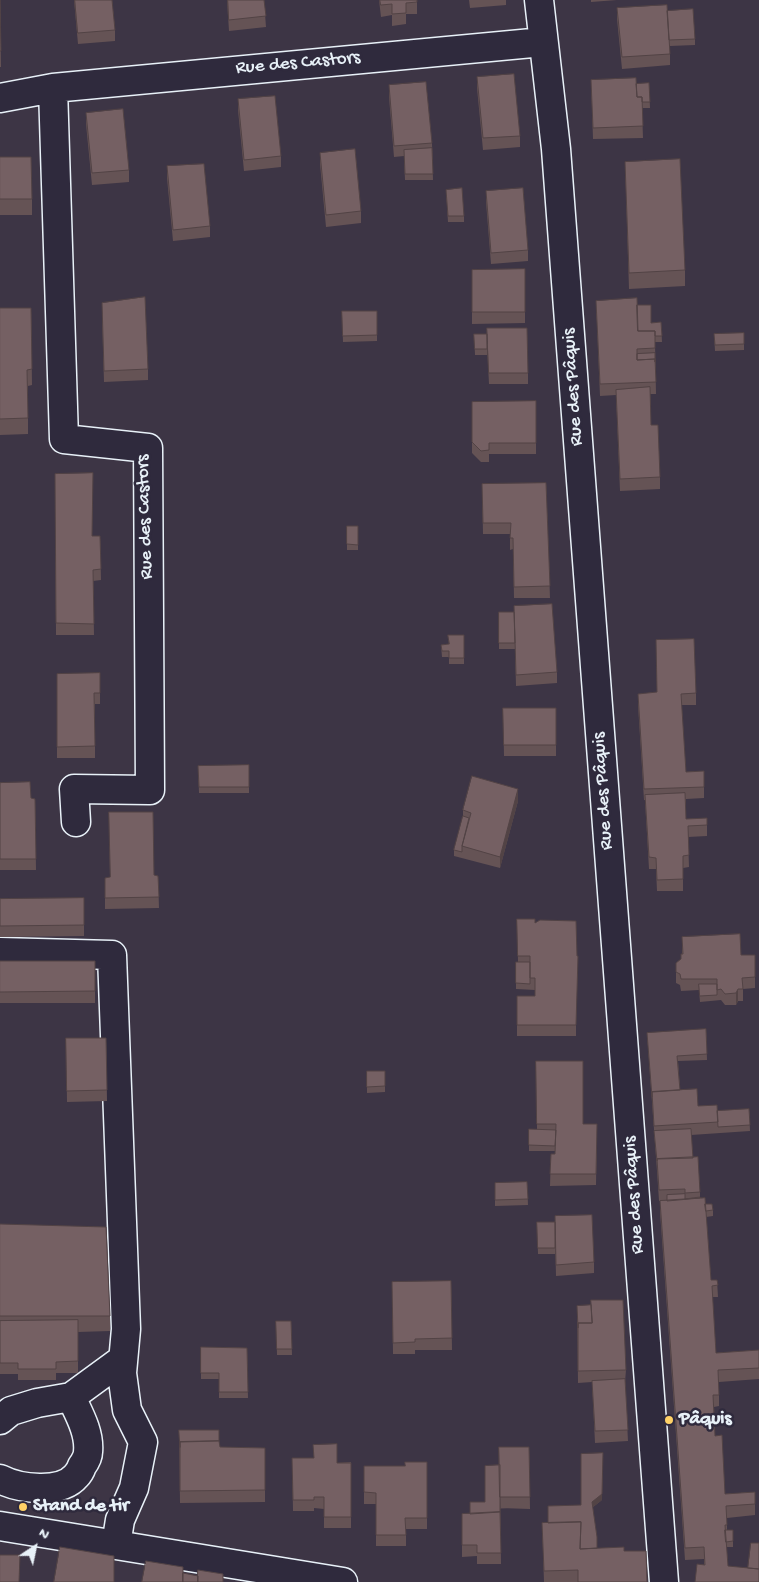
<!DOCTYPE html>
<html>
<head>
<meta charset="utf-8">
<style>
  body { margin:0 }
  #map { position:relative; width:759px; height:1582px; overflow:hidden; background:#3d3545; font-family:"Gochi Hand",sans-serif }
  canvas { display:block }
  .north { position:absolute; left:10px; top:1522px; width:50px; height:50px; -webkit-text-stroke:4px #2f2a3d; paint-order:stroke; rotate:34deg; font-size:14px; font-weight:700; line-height:20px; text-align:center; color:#e8f1f8 }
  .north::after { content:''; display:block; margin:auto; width:18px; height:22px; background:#e8f1f8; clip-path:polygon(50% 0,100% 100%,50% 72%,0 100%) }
</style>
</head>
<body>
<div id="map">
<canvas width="759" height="1582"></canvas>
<div class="north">N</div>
</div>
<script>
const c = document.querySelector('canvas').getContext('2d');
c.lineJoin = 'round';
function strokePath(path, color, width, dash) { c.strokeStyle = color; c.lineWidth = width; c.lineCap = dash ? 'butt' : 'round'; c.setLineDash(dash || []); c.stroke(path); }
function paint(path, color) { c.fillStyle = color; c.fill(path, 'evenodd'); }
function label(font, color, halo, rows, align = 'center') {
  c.font = font + ' "Gochi Hand",sans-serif'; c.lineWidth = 5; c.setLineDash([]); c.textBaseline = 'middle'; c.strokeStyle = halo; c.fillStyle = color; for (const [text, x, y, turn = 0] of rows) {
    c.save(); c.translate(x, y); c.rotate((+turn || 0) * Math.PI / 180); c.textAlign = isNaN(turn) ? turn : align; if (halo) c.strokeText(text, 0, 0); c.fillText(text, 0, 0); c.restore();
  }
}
const minor = new Path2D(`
  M539,0L556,149L664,1582
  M53,88L64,439L148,448L150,790L74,789L76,822
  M0,98L53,88L543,42
  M0,952L112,955L126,1329L122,1373L127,1410L143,1442L134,1488L120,1520L116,1545
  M0,1420L11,1411L37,1403L71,1397L123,1359
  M0,1479C19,1489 61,1494 76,1476C79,1473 81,1469 82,1466C85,1462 88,1456 88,1452C90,1433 79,1414 71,1397
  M0,1526L343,1582`);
strokePath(minor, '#e8f1f8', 31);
strokePath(minor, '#2f2a3d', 28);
paint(new Path2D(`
  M0,0L1,67H0Z
  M74,0H112L115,30V41L78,44Z
  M227,0H264L266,27L229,31Z
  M379,0H417V14H406V24L392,26V15L381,17Z
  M469,0H506V5L470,8Z
  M591,0H617L591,2Z
  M617,8L667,11L695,39V45L670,46V65L622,69L617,19Z
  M477,77L520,136V147L483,150L477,88Z
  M591,80L636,84L649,83L650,108H642L643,138L593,139Z
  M389,85L432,143L433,180H405L404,156L394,157L389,97Z
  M238,99L281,156V167L244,171L238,110Z
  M86,113L129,170V182L92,185L86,124Z
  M320,153L361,211V223L326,227L320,164Z
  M0,157L32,199V215H0Z
  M625,162L685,270V286L629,289Z
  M167,166L210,226V237L173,241L167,178Z
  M446,190L464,216V222H448Z
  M486,191L528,250V261L491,264L486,202Z
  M525,269V323L472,324V270Z
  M596,301L637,317L651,323L661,322L662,342H655L656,394H650L651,425L660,477V489L620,491L616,395L600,396Z
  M0,308H31L32,385L28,386V434L0,435Z
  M342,311H377V341L343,342Z
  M102,314L148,369V380L104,382Z
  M744,333V350L715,351L714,334Z
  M474,334L528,373V384H489L487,345V355H475Z
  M536,401V454H489V462H481L472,453V402Z
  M55,474L92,536H100L101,580L93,581L94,635H56Z
  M546,483L550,598H514L513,549L510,550V534H483L482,484Z
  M347,526H358V550H347Z
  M499,612L557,672V683L516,686L515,649H499Z
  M464,635V664H449V657H442L441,645L448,644Z
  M100,673V704H95V758H57V674Z
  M696,693V705H681L686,772L704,771V798L686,799V819L707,825V836L688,837L689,867L683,868V891H657L656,869H649L645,800H644L638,705V694Z
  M503,708H556V756H504Z
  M249,765V793H199L198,766Z
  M0,783L31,798L35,799L36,870H0Z
  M518,801L500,868L454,856V850L463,816V810Z
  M158,876L159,908L105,909V878Z
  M84,898V936L0,937V899Z
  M517,919L535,923L576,921V1036H517V996H535V990L516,989V962H518Z
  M682,937L741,955L755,977V988L743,989V1001H738L736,1005H725L721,1000L700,1002L699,990L681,991L680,985L676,983V963L681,959L682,954Z
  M0,961H95V1003H0Z
  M706,1029L707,1060L678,1061L680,1090L698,1106L717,1111L749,1109L750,1131L691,1135L693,1158L700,1192V1198L705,1204L713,1210V1216L706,1217L711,1280H717L718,1297H712L716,1353L759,1350V1379L719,1382V1406L714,1407L715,1436L725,1494L755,1492V1515L727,1518V1530L733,1541V1547H726L728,1566L759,1582L704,1565V1559L685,1560L660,1212V1201H659L657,1171L647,1033Z
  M66,1038H106L107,1101L67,1102Z
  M536,1061L583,1124H597L596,1185L550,1186L551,1154H555V1151H529V1145L537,1129Z
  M367,1071H385V1092L367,1093Z
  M527,1182L528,1205L495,1206V1183Z
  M537,1222L594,1262V1273L556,1276L555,1236V1254H538Z
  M0,1224L110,1316V1331L78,1332V1373H56V1380H18V1374H0Z
  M451,1281L452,1350H415V1354H393L392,1282Z
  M577,1306L626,1370L625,1382L628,1441L595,1443L592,1382L578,1383Z
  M276,1321H291L292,1355H277Z
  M201,1347L247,1348L248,1398H219V1379H201Z
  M179,1430L220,1447L265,1448V1502L180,1503Z
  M529,1447L530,1509L500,1508V1489L501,1564H477V1556L462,1557V1514H470L485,1502L499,1465Z
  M292,1458L337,1463L351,1462V1528H324V1509L314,1508V1511H293Z
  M427,1462V1529H406V1546H376V1504H364V1466H405Z
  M602,1500L593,1507L578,1582H544L542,1523H548L581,1505Z`), '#655355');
paint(new Path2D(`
  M518,789V801L500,868V857Z
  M738,989V1001L736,1005V993Z
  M603,1453L602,1500L592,1508V1502Z`), '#524345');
const building = new Path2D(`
  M0,0L1,51H0Z
  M75,0H112L115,30L78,33Z
  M228,0H264L266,16L229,20Z
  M380,0H417V2L406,3V13L392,14V4L381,5Z
  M667,5L670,54L622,57L617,8Z
  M693,9L695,39L669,40L667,11Z
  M514,74L520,136L483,138L477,77Z
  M636,78L637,97H642L643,126L593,128L591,80Z
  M426,82L432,143L394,146L389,85Z
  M649,83L650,102H642V97H637L636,84Z
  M275,96L281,156L244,160L238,99Z
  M123,109L129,170L92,173L86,113Z
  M432,148L433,174H405L404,150Z
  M355,149L361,211L326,215L320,153Z
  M0,157H31L32,199H0Z
  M680,159L685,270L629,273L625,162Z
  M204,164L210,226L173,230L167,166Z
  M462,188L464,216H448L446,190Z
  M523,188L528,250L491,253L486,191Z
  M525,269V312H472V270Z
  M145,297L148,369L104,371L102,303Z
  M637,298L638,331H655V348L637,349V360L655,359L656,382L600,384L596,301Z
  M637,305H651V323L661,322L662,336H655V331H638Z
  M0,308H31L32,369L27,370L28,418L0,419Z
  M342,311H377V335L343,336Z
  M487,328H527L528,373H489Z
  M744,333V344L715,345L714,334Z
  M474,334H487V349H475Z
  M655,353V362V359L637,360V354Z
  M650,387L651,425H658L660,477L620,479L616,390Z
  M536,401V443H489V450L481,451L472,442V402Z
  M93,473L92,536H100L101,569L93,570L94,624L56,623L55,474Z
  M546,483L550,586L514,587L513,538H510L511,523H483L482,484Z
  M347,526H358V545L347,544Z
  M552,604L557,672L516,675L514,606Z
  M499,612H514L515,643H499Z
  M448,635H464V658H449V651H442L441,645L449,644Z
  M694,639L696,693L681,694L686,772L704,771V787L644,789L638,694L657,692L656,640Z
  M100,673V693H94L95,746L57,747V674Z
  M503,708H556V745H504Z
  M249,765V787H199L198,766Z
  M472,776L518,789L500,857L462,846L471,813L463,810Z
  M30,782L31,798L35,799L36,859H0V783Z
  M685,793L686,819L707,818V825L688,826L689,855L683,856V879L657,880L656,858L649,857L645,795Z
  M109,812H153L154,875L158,876L159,897L105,898V878L110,877Z
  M463,816L469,818L462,846V852L454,850Z
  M84,898V925L0,926V899Z
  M517,919H535V923L540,920L576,921L577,956H578L576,1025H517V996H535V978H530V956H518Z
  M740,934L741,955H755V977L742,978L743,989H738L736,993L725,994L721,989L717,990V979H681L680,974L676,972V963L681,959V954H683L682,937Z
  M0,961H95V991L0,992Z
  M516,962H530V984L516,983Z
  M699,984H717V995L700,996Z
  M706,1029L707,1054L677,1056L680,1090L652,1092V1097L647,1033Z
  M66,1038H106L107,1090L67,1091Z
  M536,1061H583V1124H597L596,1174H550L551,1154H555L556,1124H537Z
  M367,1071H385V1086L367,1087Z
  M697,1089L698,1106L717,1105L718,1122L654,1126L652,1092Z
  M749,1109L750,1125L718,1127L717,1111Z
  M529,1129L556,1130L555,1146L529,1145Z
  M691,1129L693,1158L657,1159V1161L654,1131Z
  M698,1157L700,1192L685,1193V1189L659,1190L657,1159Z
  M527,1182L528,1199L495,1200V1183Z
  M685,1194V1199L700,1197V1198L667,1201V1195Z
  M705,1198L711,1280H717L718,1285L712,1286L716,1353L759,1350V1368L718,1370L719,1395H713L715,1436L722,1435L725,1494L755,1492V1504L726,1506L727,1525H725L728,1566L759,1569V1582H695L697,1564L705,1565L704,1547L685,1548L660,1201Z
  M705,1204H712L713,1210L706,1211Z
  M592,1215L594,1262L556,1265L555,1216Z
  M537,1222H555V1248H538Z
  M0,1224L106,1227L110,1316H0Z
  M451,1281L452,1338L415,1339V1342L393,1343L392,1282Z
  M591,1300H623L626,1370L578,1371V1323H592Z
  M591,1305L592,1323H578V1328L577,1306Z
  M78,1320V1361L56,1362V1369H18V1363H0V1321Z
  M276,1321H291L292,1349H277Z
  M201,1347L247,1348L248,1392H219V1373H201Z
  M625,1379L628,1430L595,1431L592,1381Z
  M179,1430H219V1441L180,1442V1447Z
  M219,1441L220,1447L265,1448V1490L180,1491V1442Z
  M337,1444V1463H351V1517H324V1497H314V1500H293L292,1458H314L313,1445Z
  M499,1447H529L530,1497H500Z
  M603,1453L602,1494L592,1502L597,1537V1548L580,1549L581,1522L548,1523V1506L581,1505V1454Z
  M405,1462H427V1518H405L406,1535H376V1493L364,1492V1466H405Z
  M500,1465V1512L470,1514V1502H485V1466Z
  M500,1512L501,1553H477V1545H462V1514Z
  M581,1522L580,1549L624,1547V1551H646L647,1582H578V1570L544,1571L542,1523Z
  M725,1530H733V1541L726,1542Z
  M751,1543H759V1569L748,1568Z
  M60,1547L114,1556V1582H54Z
  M0,1555H20L19,1582H0Z
  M146,1561L183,1567V1582H142Z
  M198,1570L223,1574V1582H198Z
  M183,1573L198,1576V1582H183Z`);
paint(building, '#756063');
strokePath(building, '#524345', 1);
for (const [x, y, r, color] of [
  [669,1420,5,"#ffd166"],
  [23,1507,5,"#ffd166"]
]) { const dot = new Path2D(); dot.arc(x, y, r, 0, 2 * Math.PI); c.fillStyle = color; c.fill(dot); strokePath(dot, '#2f2a3d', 2); }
label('19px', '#e8f1f8', '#2f2a3d', [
  ["Rue des Castors",298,64,-5],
  ["Rue des Pâquis",574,387,-94],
  ["Rue des Castors",146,517,-92],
  ["Rue des Pâquis",604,791,-94],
  ["Rue des Pâquis",635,1195,-94]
]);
label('bold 19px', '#e8f1f8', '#2f2a3d', [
  ["Pâquis",679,1420],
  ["Stand de tir",33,1507]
], 'left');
</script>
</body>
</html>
